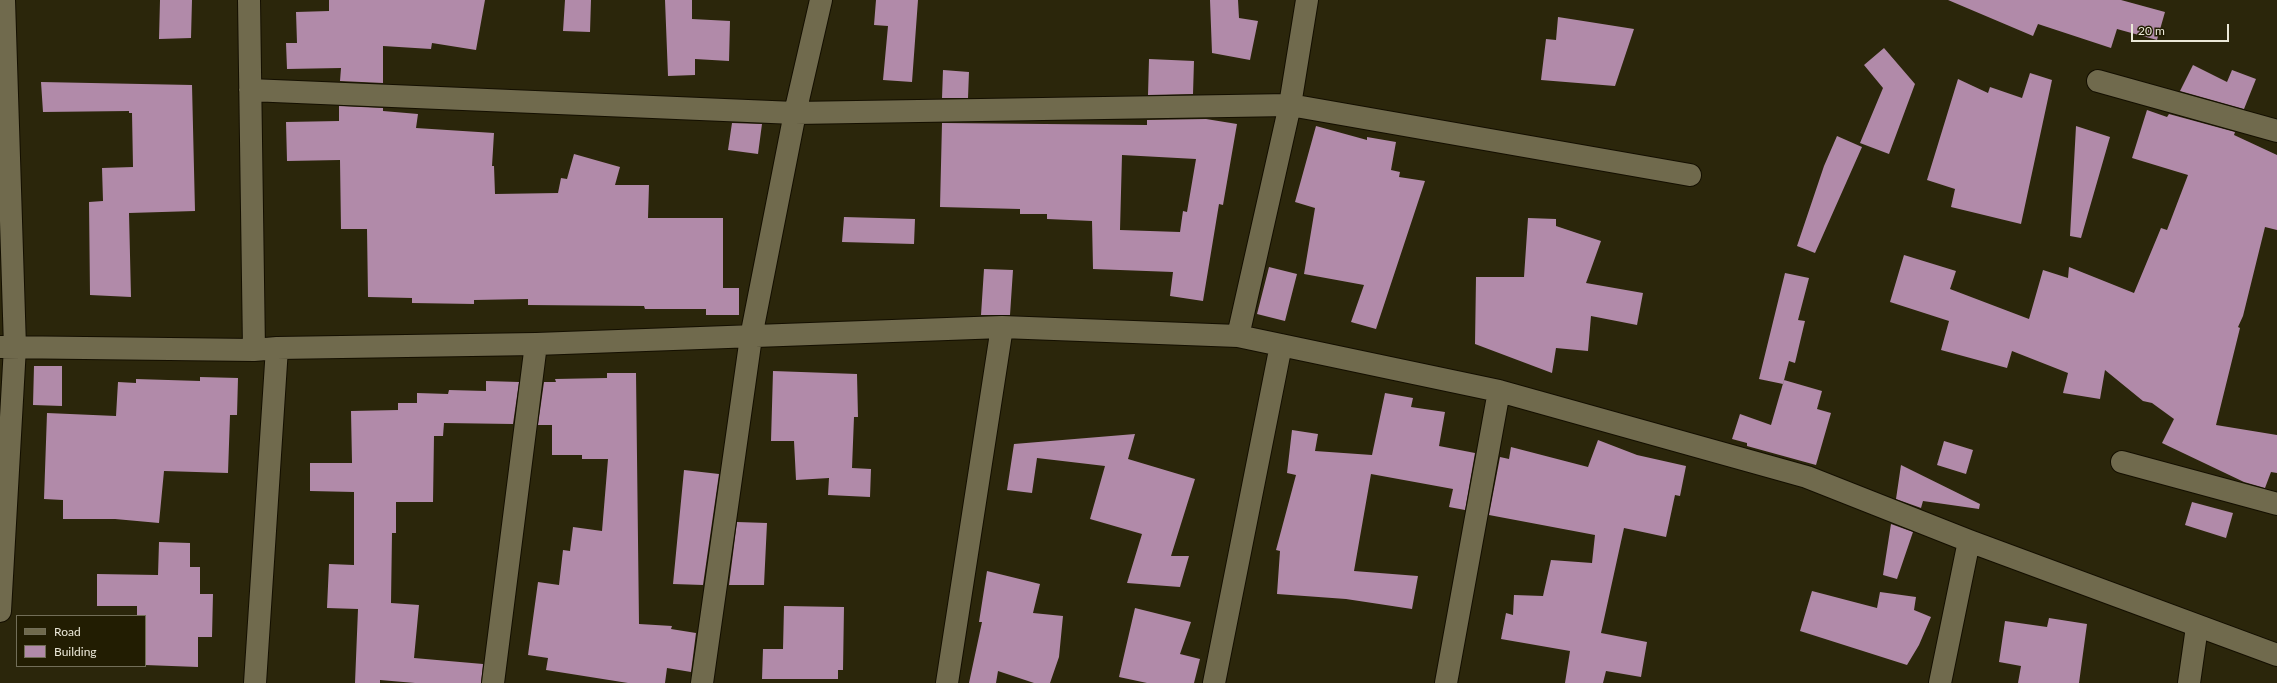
<!DOCTYPE html>
<html>
<head>
<meta charset="utf-8">
<style>
  body { margin:0 }
  #map { position:relative; width:2277px; height:683px; overflow:hidden; background:#2b260b; font-family:Lato,sans-serif }
  canvas { display:block }
  .legend { position:absolute; left:16px; top:615px; width:130px; height:52px; box-sizing:border-box; background:#221d02; border:1px solid #726e58; margin:0; padding:5px 7px; list-style:none; font-size:12px; color:#ebe8d8 }
  .legend li { display:flex; align-items:center; gap:8px; height:20px }
  .legend b { width:20px; border:1px solid #726e58 }
  .scale { position:absolute; left:2131px; top:24px; width:98px; height:18px; box-sizing:border-box; border:2px solid #ebe8d8; border-top:0; padding-left:5px; font-size:12px; line-height:14px; white-space:nowrap; color:#ebe8d8; -webkit-text-stroke:3px #221d02; paint-order:stroke }
</style>
</head>
<body>
<div id="map">
<canvas width="2277" height="683"></canvas>
<ul class="legend">
<li><b style="height:5px;background:#706a4d"></b>Road</li>
<li><b style="height:11px;background:#b18aa9"></b>Building</li>
</ul>
<div class="scale">20 m</div>
</div>
<script>
const c = document.querySelector('canvas').getContext('2d');
c.lineJoin = 'round';
function paint(path, color) { c.fillStyle = color; c.fill(path, 'evenodd'); }
function strokePath(path, color, width, dash) { c.strokeStyle = color; c.lineWidth = width; c.lineCap = dash ? 'butt' : 'round'; c.setLineDash(dash || []); c.stroke(path); }
paint(new Path2D(`
  M160,0H192L191,38L159,39Z
  M329,0H485L476,50L432,43L431,49L383,46V83L340,81L341,68L287,69L286,43H297L296,12L329,11Z
  M565,0H591L590,32L563,31Z
  M665,0H692V19L730,21L729,61L695,59V75L668,76Z
  M876,0H918L912,82L883,80L888,26L874,25Z
  M1210,0H1238L1239,18L1258,21L1250,60L1212,53Z
  M1948,0H2121L2165,12L2157,40L2117,29L2111,48L2038,24L2033,36Z
  M1558,17L1634,29L1615,86L1541,80L1546,39L1556,40Z
  M1884,48L1915,84L1889,154L1860,143L1883,88L1864,65Z
  M1149,59L1194,61L1193,94L1148,95Z
  M2193,65L2227,82L2232,70L2256,79L2244,109L2180,91Z
  M943,70L969,72L968,98H942Z
  M2030,73L2052,80L2021,224L1951,207L1955,189L1927,180L1958,79L1988,93L1990,87L2022,98Z
  M41,82L192,85L195,211L129,213L131,297L90,295L89,202L103,201L102,168L133,167L132,113H129V111L43,112Z
  M339,106L383,108V111L418,114L416,128L494,133L492,166H494L495,194L558,193L561,178L567,179L574,154L620,167L615,185H649L648,218H723V288H739V315H706V309H645L644,306L528,305V299L474,300V304L412,303V298L368,297L367,229H341L340,160L287,161L286,122L339,121Z
  M2147,110L2167,117L2169,114L2235,132L2234,135L2277,155V230L2265,227L2243,316L2238,327L2240,328L2216,425L2277,435V473L2271,472L2265,488L2244,482L2162,443L2174,419L2152,403L2143,401L2105,370L2100,399L2063,393L2068,373L2012,351L2007,368L1941,350L1949,321L1890,302L1904,255L1956,271L1950,289L2029,319L2043,270L2068,278L2069,267L2134,293L2161,228L2167,230L2188,175L2132,158Z
  M1206,119L1237,124L1223,205L1219,204L1203,301L1170,296L1173,272L1093,269L1092,221L1047,219V214H1020V209L940,207L942,123L1147,125V120ZM1122,155L1196,159L1187,212L1183,211L1180,232L1120,230Z
  M732,123L762,124L758,154L728,150Z
  M1316,126L1367,140V137L1396,142L1391,170L1400,172L1399,177L1425,181L1376,329L1351,322L1364,285L1304,274L1315,208L1295,202Z
  M2076,126L2110,137L2081,238L2070,236Z
  M1837,136L1862,147L1815,253L1797,246L1824,166Z
  M844,217L915,219L914,244L842,242Z
  M1528,218L1556,219V226L1601,241L1586,283L1643,293L1637,325L1591,316L1588,351L1556,348L1552,373L1475,344L1476,277H1524Z
  M1269,267L1297,274L1285,321L1257,314Z
  M984,269L1013,270L1010,315H981Z
  M1785,273L1809,278L1798,320L1805,321L1795,363L1789,361L1783,384L1759,379Z
  M34,366H62V406L33,405Z
  M773,371L857,374L858,417H854L852,468L871,469L870,497L828,495L829,478L796,480L794,441H771Z
  M607,373H636L639,624L672,626L671,629L696,633L691,672L667,668L665,683H628L546,670L548,658L528,655L538,582L559,585L563,550L570,551L573,527L602,531L608,459H582V455H552V425H538L544,382H556L555,379L607,378Z
  M200,377L238,378L237,415H230L228,473L164,471L159,523L115,519H63V500L44,499L47,413L116,416L118,382L136,383V379L200,381Z
  M1784,380L1822,391L1817,409L1831,413L1816,465L1747,446V443L1732,439L1740,414L1771,425Z
  M486,381L519,382L513,424L444,423L443,436H434L433,502H396V533H392L391,603L419,605L414,658L483,664L481,683H415L380,680V683H355L358,609L327,608L329,564L354,565V492L310,491V463H352L351,411L398,410V403H417V393L448,394L449,390L486,391Z
  M1385,393L1413,398L1411,407L1445,412L1439,446L1475,453L1465,510L1449,507L1453,489L1371,474L1354,571L1418,576L1412,609L1346,599L1277,594L1280,551L1276,550L1296,475L1287,473L1292,430L1318,434L1315,451L1372,455Z
  M1135,434L1128,459L1195,479L1171,556H1189L1180,587L1127,583L1142,534L1090,519L1105,466L1037,458L1032,493L1007,490L1014,444Z
  M1598,440L1637,455L1686,466L1680,496L1675,495L1666,537L1624,528L1601,633L1647,642L1641,677L1606,671L1603,683H1565L1570,651L1501,639L1506,613L1513,615L1514,595L1543,596L1551,560L1592,563L1595,535L1489,515L1500,457L1509,459L1511,447L1588,467Z
  M1944,441L1973,450L1966,474L1937,465Z
  M1901,465L1980,504L1979,509L1923,501L1921,508L1896,499Z
  M684,470L719,474L703,585L673,584Z
  M2192,502L2233,513L2226,538L2185,525Z
  M737,522L767,523L764,585H729Z
  M1891,524L1913,532L1897,579L1883,575Z
  M159,542L190,543V567H200V594H213L212,637H198V667L145,665V616H137V606H97V574L158,575Z
  M987,571L1040,584L1033,613L1063,616L1059,657L1050,683H1034L998,671L996,683H969L982,622H979Z
  M1812,591L1877,608L1880,592L1916,597L1914,610L1931,617L1919,645L1907,665L1800,631Z
  M784,606L844,607L843,670H838V679H762L763,649H783Z
  M1135,608L1191,622L1180,654L1200,659L1194,683H1147L1119,677Z
  M2049,618L2087,624L2079,683H2018L2021,666L1999,662L2005,621L2047,627Z`), '#b18aa9');
const minor = new Path2D(`
  M249,0L254,350
  M2098,81L2277,131
  M250,90L795,113L1290,105L1690,175
  M1238,336L1290,105L1307,0
  M0,347L254,350L277,348L536,344L1002,327L1238,336L1499,391L1807,477L1969,541L2277,655
  M2122,462L2277,504
  M0,611L15,347L4,0
  M255,683L277,348
  M493,683L536,344
  M702,683L751,337L795,113L821,0
  M947,683L1002,327
  M1214,683L1281,345
  M1446,683L1499,391
  M1940,683L1969,541
  M2189,683L2197,627`);
strokePath(minor, '#140f00', 24);
strokePath(minor, '#706a4d', 22);
</script>
</body>
</html>
